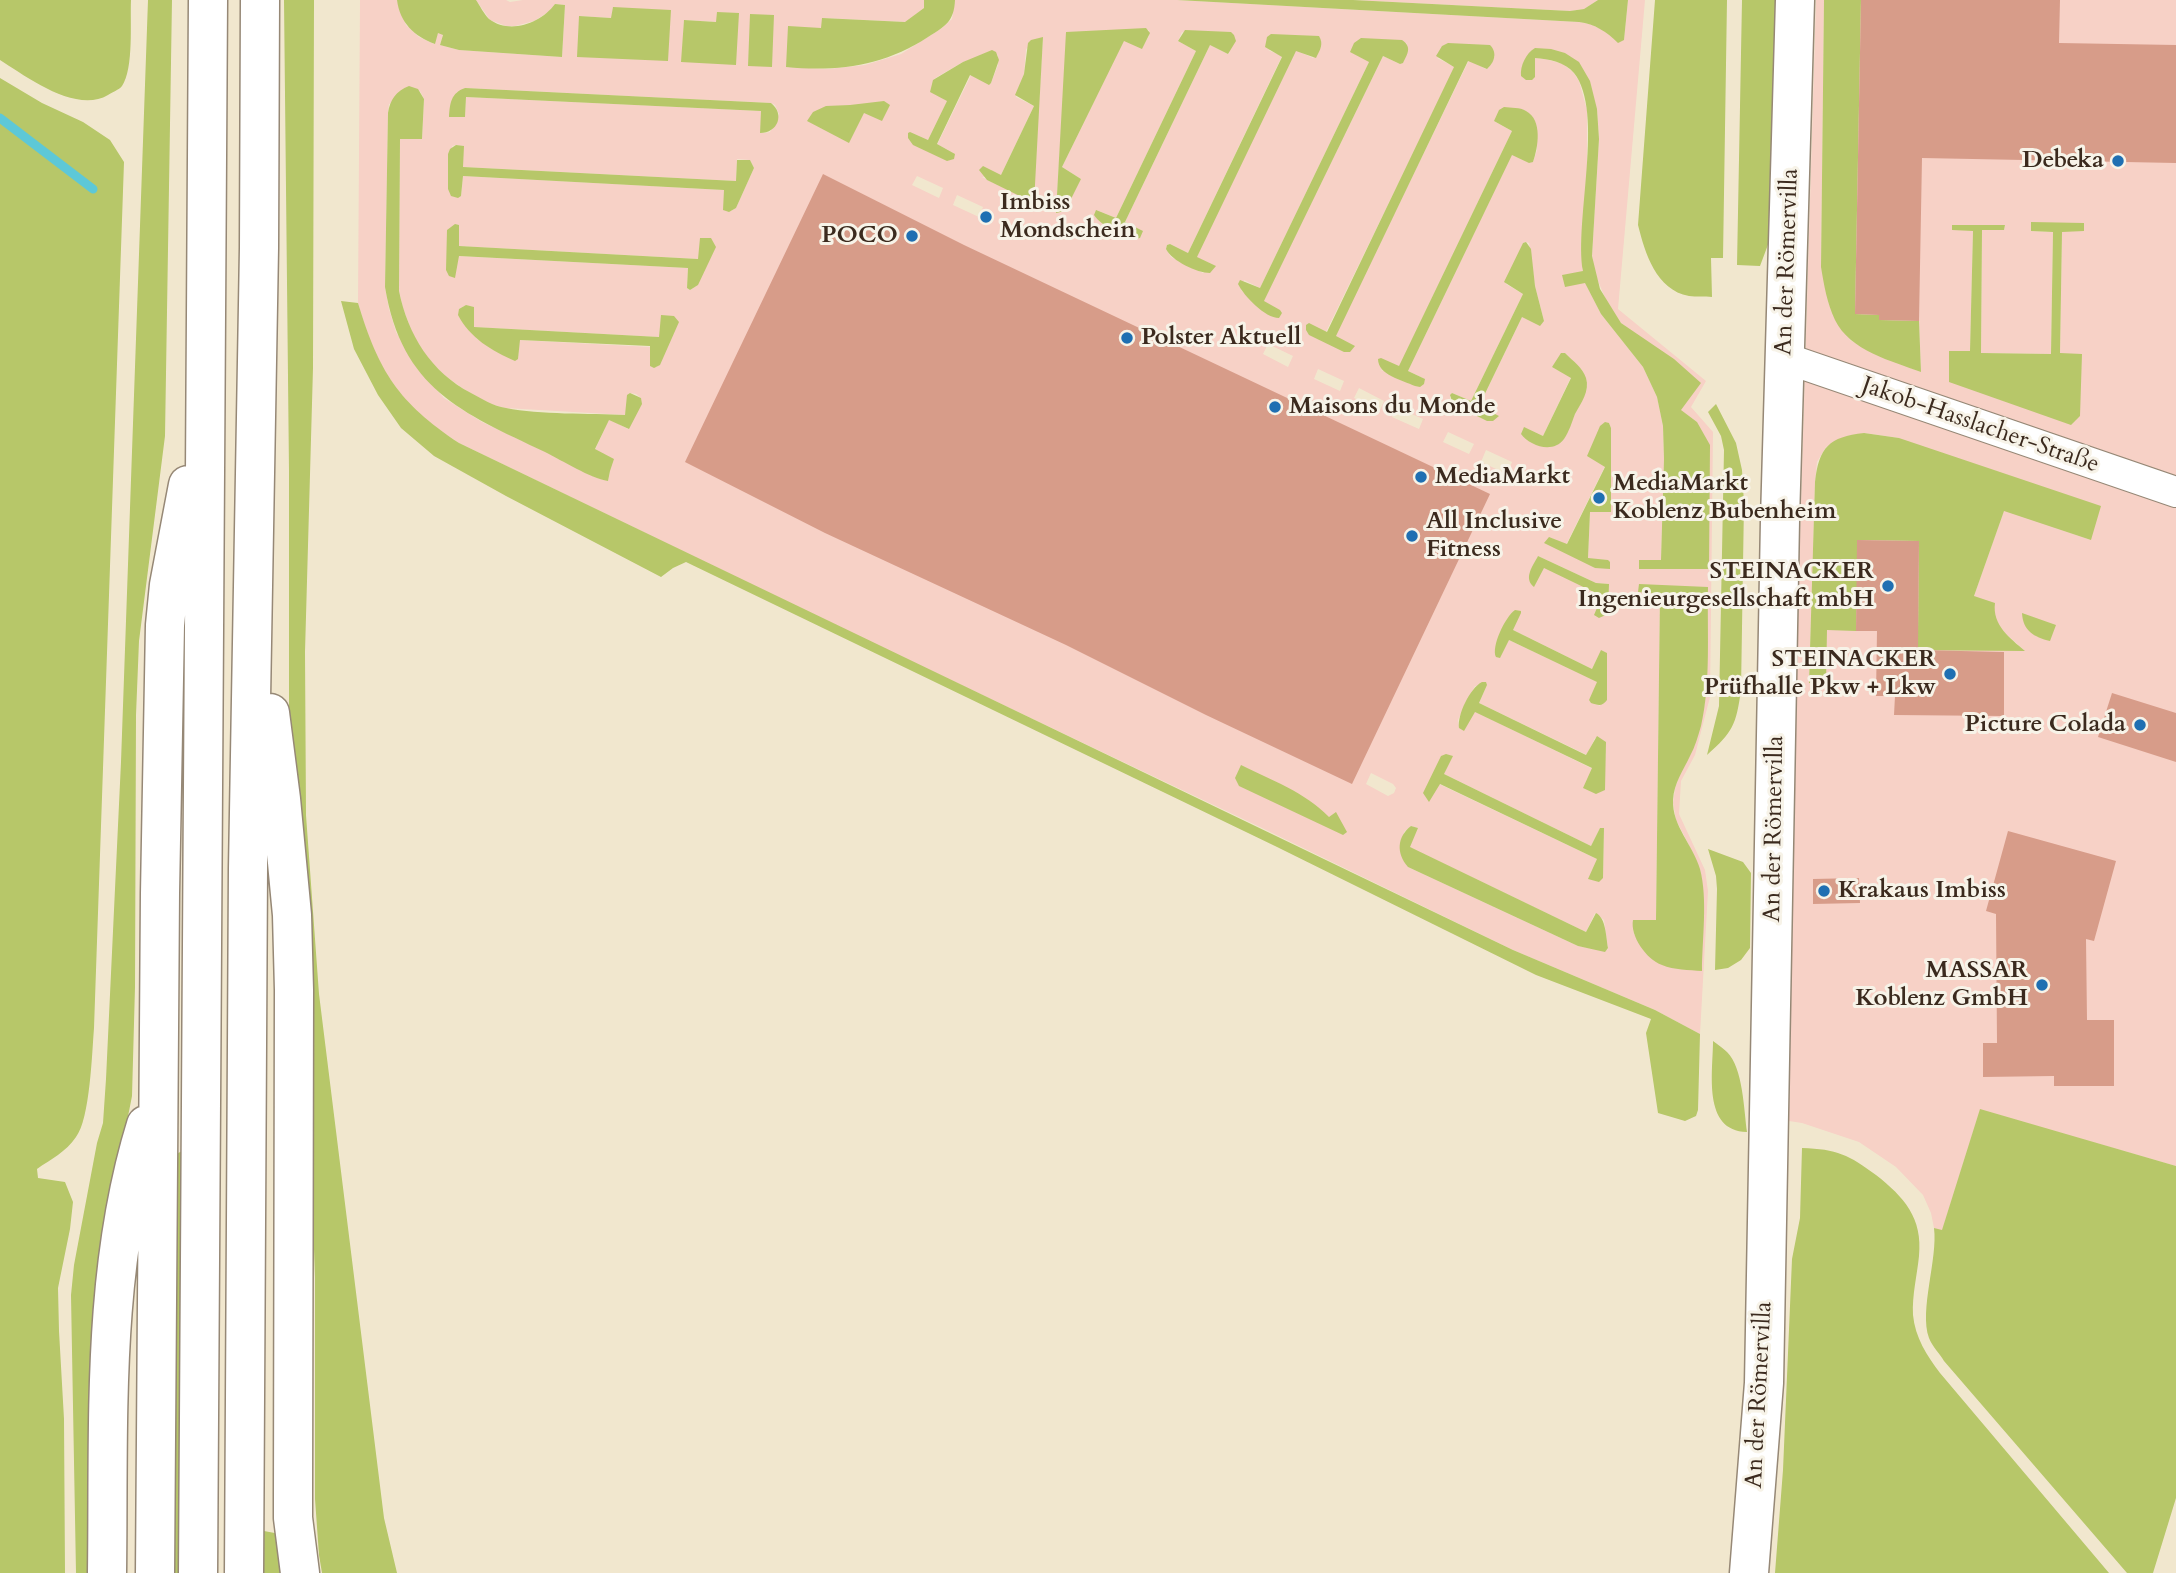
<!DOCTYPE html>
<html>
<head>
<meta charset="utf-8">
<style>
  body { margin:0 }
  canvas { display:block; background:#f1e7ce }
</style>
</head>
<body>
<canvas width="2176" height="1573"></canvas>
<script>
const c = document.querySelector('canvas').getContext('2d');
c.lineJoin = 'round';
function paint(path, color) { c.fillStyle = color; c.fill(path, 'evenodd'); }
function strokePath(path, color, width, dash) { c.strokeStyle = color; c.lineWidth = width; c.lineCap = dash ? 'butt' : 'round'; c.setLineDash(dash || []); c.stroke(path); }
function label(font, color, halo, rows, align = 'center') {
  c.font = font + ' Cardo,serif'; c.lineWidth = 6; c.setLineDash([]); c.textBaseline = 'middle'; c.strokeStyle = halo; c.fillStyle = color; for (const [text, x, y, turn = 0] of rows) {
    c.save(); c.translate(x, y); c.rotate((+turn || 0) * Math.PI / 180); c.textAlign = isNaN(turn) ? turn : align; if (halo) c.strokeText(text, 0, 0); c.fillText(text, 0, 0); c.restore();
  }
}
paint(new Path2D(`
  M360,0H397L406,25L419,37L434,44L438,33L443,34L440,45L459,50L562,57L565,5L555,4L550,11L534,21L515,26H506L490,20L476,0H506L510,2L523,0H924V8L906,22L823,18L822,28L786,67L828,69L865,65L901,54L942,28L952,19L955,0H1177L1579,22L1590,24L1624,40L1628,0H1645L1618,309L1706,381L1691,407L1713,432L1710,697L1695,755L1681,781L1679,814L1705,870L1708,891L1700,1034L1655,1010L1513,950L1262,828L873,643L459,443L430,424L405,400L383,369L369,339L358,303ZM613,7L668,61L579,16L612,18ZM684,20L717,22L682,62ZM1149,30V36L1142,48L1124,40L1062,167L1081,179L1056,213L1067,33ZM1182,32L1230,53L1228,54L1210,45L1125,222L1143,231L1096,210L1116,218L1196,51L1178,41ZM1043,37L1033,202L982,177L1001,175L1034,106L1016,97L1024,74L1026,49ZM1407,43L1400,64L1383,56L1263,302L1280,310L1248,296L1241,290L1244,280L1260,288L1369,62ZM1321,47L1313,58L1296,50L1196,257L1215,266L1203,273L1171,257L1166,249L1167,245L1170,244L1188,253L1282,56L1268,50ZM1565,53L1597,109L1599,139L1592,256L1595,274L1609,307L1621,323L1645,341L1681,411L1697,422L1708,569L1661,561L1664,459L1663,426L1657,397L1643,367L1601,314L1585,282L1564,286L1583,271L1581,247L1587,170V110L1579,81L1573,72L1563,64L1546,59L1535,58ZM998,55V65L991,83L989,84L971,75L937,145L955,153L910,132L928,140L948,100L933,80L937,77L963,62ZM1495,56L1486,69L1469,60L1335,336L1354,346L1309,323L1326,332L1455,67L1437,58ZM465,88L771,103L775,105L779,114L770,132L765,133H760L762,111L466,97L465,117L456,93ZM420,91L424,99L422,139L400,138L399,291L403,308L413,335L426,356L444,375L465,390L490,404L505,408L625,415L630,393L636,394L641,398L628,429L609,419L595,450L610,471L608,481L482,422L444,398L417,368L396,332L389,309L385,287L388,113L389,104ZM1494,121L1536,126L1537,150L1533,162L1512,154L1408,371L1425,379L1380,370L1399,367L1512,131ZM456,145L463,146V167L736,181L737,159L750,160L754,168L736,208L731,211L725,190L463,176L461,196L452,146ZM917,176L943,188L939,198L912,185ZM957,195L983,207L979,217L953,205ZM458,224L459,226L458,246L699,259L698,285L690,290L687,288L688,268L458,256ZM1526,242L1529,243L1535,286L1544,321L1522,317L1479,406L1498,416L1450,402V396L1452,393L1471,401L1523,294L1506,284L1523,243ZM464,306L474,307L473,327L659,337L661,316L657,367L650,366L651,347L519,340L518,359L477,339L459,309ZM1268,344L1293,356L1288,367L1263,354ZM1565,353L1582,370L1587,384L1586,391L1563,439L1558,444L1524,427L1543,436L1571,377L1552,367ZM1318,369L1344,381L1340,391L1314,379ZM1359,388L1384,401L1380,410L1354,398ZM1396,407L1423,419L1419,429L1392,417ZM1609,423L1611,428V512H1590L1588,559L1608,560L1595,568L1549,537L1566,545L1605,466ZM1448,432L1474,444L1469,454L1443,442ZM1486,450L1512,462L1507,474L1481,462ZM1538,556L1596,583L1609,584L1608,614L1603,596L1544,567L1534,586ZM1707,587L1705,703L1675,788L1673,803L1676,820L1692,851L1700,870L1703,890L1634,935L1633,920L1656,921L1660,594ZM1521,611L1513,630L1592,669L1601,651L1600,706L1589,700L1598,682L1509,640ZM1487,685L1479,703L1587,755L1595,738L1606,742L1604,790L1593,769L1474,711L1464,730L1459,727L1458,720L1475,686ZM1453,756L1444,774L1591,846L1600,828H1604L1603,878L1597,859L1439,784ZM1371,773L1393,784L1396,788L1394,793L1388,796L1366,784ZM1411,826L1418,828L1409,847L1586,932L1595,913L1604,920L1608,949L1605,951L1578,946L1408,867L1404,832Z
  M1353,0H1598L1584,9L1570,11Z
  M1816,0H1824L1821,267L1850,340L1880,356L1921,372L1919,321L1879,315L1855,314L1861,0H2176V1166L1980,1110L1942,1231L1934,1228L1931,1213L1923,1195L1896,1167L1859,1142L1802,1123L1789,1121L1794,738ZM1952,225H2005L2004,230H1982L1981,353L2051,354L2053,232L2031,231H2084H2062L2060,354H2081L1949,382V351H1970L1973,230H1952ZM1864,433L1899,438L2091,540L2004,510L1974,596L1994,611L1997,623L2006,634L2024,650L1918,631L1919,541L1857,540L1856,630H1826V683H1809L1815,482L1817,462L1826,447Z`), '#f7d1c6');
paint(new Path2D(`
  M0,0H131C130,21 134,69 122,86C119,90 112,92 108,95C76,114 27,77 0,60Z
  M148,0H172L165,436L139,641L136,715L135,987L132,1096L113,1193L92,1573H76L71,1295L74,1265L97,1143L103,1123L106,1079L121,762Z
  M284,0H314L313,368L305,652L306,815L319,994L384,1518L397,1573H322L319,1555L315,1499V1278L313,1220L289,735V471Z
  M397,0H476C480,6 484,14 489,19C510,35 541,23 555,4L565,5L562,57L459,50L440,45L443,35L438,33L435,44C414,36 400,23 397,0Z
  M924,0H955C954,22 945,26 928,37C884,66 837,72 786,67L788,26L821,28L822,18L905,22L924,8Z
  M1177,0H1353L1570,11L1584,9L1598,0H1628L1624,40L1618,43C1607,32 1595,24 1579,22Z
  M1655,0H1727L1723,258H1711L1712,297C1705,296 1696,297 1689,296C1656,290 1645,253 1638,225Z
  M1742,0H1779L1769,242L1760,266L1737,265Z
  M1824,0H1861L1855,314L1879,315L1880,320L1919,321L1921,372C1892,361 1850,351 1835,320C1827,303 1824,285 1821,267Z
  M613,7L671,10L668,61L577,57L579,16L611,18Z
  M717,12L739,13L736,65L681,62L684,20L716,22Z
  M750,14L774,15L772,67L748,66Z
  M1146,28L1150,33L1142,49L1124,41L1062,167L1081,179L1065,211L1056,213L1066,32Z
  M1185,30L1231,32L1234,35L1236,41L1228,54L1210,45L1125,222L1143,231L1140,238C1128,240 1101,226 1094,215L1096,210L1116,218L1196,51L1178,41Z
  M1271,34L1319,36C1324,44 1320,50 1316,58L1296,51L1197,257L1216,266L1210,273C1197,273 1172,261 1166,249L1167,245L1170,244L1188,253L1282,57L1265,47L1267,37Z
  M1043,37L1034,203L987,180L979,170L983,166L1001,175L1034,106L1015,95L1024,74L1028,43L1031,40Z
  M1361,38L1402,40C1412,47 1408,53 1403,63L1400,64L1383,56L1264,301L1280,310L1282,313L1279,318C1265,318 1244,296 1238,284L1240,280L1260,288L1369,62L1350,52L1354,43Z
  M1448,43L1490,45C1498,53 1494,63 1487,69L1468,61L1336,336L1355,346L1350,352H1344L1309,335L1306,330V325L1309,323L1327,332L1454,67L1436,56L1442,46Z
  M1535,48L1551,49L1565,53L1579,62L1590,81L1597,109L1599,139L1592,256L1600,289L1621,323L1674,359L1701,383L1681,410L1697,422L1710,445L1709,569H1639V560H1661L1664,459L1663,426L1657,397L1643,367L1601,314L1585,283L1565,287L1562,275L1583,271C1574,221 1605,112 1574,73C1565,62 1549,59 1535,58V77L1532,80H1526L1521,76C1520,66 1526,53 1535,48Z
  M992,50L996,52L999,60L991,83L989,85L970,75L937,144L955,154L954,159L947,161L913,145L908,138V133L910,132L928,140L947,101L930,92L933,80L963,62Z
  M0,78L42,103L83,122L110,140L124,162L94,1028C92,1053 90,1119 76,1137C66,1152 51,1159 37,1169L38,1178L65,1182L73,1202L70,1229L58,1288L59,1331L64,1419L65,1573H0Z
  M409,86L418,89L424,99L422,139H400L399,291C408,335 431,372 471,393C482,399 493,406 506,408C540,415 589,413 625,415L627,395L630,393L641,398L642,404L629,429L609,420L595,449L614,459L610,471L608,481C590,478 563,461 545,452C461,412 402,389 385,287L388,113C390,100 396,91 409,86Z
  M465,88L771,103C785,114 778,133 760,133L761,111L466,97L465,117H449C450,103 451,93 465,88Z
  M884,101L890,105L882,121L864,113L849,143L807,121L813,112L826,106L850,105Z
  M1504,107C1511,108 1520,107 1526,111C1543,120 1538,148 1533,162L1529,163L1512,155L1408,371L1425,379L1424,384L1420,387L1415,386C1402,380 1378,375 1378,359L1381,358L1399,366L1512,131L1494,121L1499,110Z
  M456,145L464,146L463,167L736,181L737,160H750L754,168L736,208L729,212L723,210L724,190L463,176L461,196L458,198L451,196L448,189V154L450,149Z
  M2031,222L2084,223V231L2062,232L2060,353L2082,354L2080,416L2071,425L1949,382V351H1970L1973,231L1952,230V225H2005L2004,230H1982L1981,353L2051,354L2053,232L2031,231Z
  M455,224L459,225V246L698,259L700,238H711L716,247L698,285L690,290L687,288L688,268L459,256L455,278L449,276L446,270L447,230Z
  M1526,242L1531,249L1535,286L1544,321L1540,326L1522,317L1479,406L1499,416L1493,421H1487L1453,404L1450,395L1452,393L1471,401L1523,294L1504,282L1523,243Z
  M341,301L358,303C379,372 398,402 459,443L1513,950L1655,1010L1700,1034L1698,1110L1696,1116L1685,1121L1658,1113L1646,1033L1651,1019L1536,975L1275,846L686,562L673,568L661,577L506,496L434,456L401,428L378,395L354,349Z
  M466,305L474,307V327L659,337L661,315L674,316L679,322L660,365L654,368L650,366V346L520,340L518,359L515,361C492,351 470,338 458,315L459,309Z
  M1561,353H1565C1573,361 1583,368 1586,378C1590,391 1581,403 1575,414C1572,422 1569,432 1564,439C1553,454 1530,446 1521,434L1524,427L1543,436L1571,378L1552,367Z
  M1716,404L1736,443L1742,470L1744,503L1741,690C1736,725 1733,732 1707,755L1719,706L1724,450L1721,436L1708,412Z
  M1605,422L1609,423L1611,428V512H1590L1588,558L1608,560L1610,562V569L1595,568L1544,543L1549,537L1567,544L1605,467L1587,456L1600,426Z
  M1864,433L1899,438L2101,506L2091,540L2004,511L1974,596L1995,603C1992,625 2010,638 2025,651L1895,650L1918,631L1919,541L1858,540L1856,631L1827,630L1826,684L1809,683L1815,482C1819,447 1829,437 1864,433Z
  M1538,556L1596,583L1609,584L1608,614L1599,618L1594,615L1602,596L1544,568L1534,587C1523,578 1533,566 1538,556Z
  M1639,584L1708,587C1707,632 1711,683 1701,726C1698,736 1695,747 1690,756C1683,771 1674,783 1673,800C1672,826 1693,845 1700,869C1708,899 1702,940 1702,971C1689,970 1674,970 1662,965C1646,959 1630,936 1633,920H1656L1660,594L1638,592Z
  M1515,610L1521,611V613L1513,630L1592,669L1601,650L1607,653V700C1602,707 1598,705 1591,703L1589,700L1597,682L1509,640L1500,658L1496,657C1491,647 1505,617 1515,610Z
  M2022,613L2056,625L2050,641C2034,637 2023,631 2022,613Z
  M1482,682H1486L1487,685L1479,703L1586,755L1597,736L1606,742L1605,790L1596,794L1583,788L1592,768L1475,712L1464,731L1459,728C1457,715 1470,688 1482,682Z
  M1446,754L1453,756L1444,774L1591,846L1600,828H1604L1603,878L1599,882L1588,879L1597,859L1440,784L1429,802L1423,793L1441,756Z
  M1241,765C1271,780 1305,792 1329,817L1336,812L1347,832L1343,835L1239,786L1235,778Z
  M1411,826L1418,828L1410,847L1586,932L1596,913C1606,918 1606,937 1608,948L1605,952L1578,946L1408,867C1396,853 1397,837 1411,826Z
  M1708,849L1743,862L1751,873L1750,948L1741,960L1728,968L1715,970L1717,889L1716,876Z
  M1713,1041C1718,1045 1723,1048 1727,1052C1743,1067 1744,1111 1747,1132C1702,1131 1713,1072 1713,1041Z
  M1980,1109L2176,1166V1498L2153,1573H2127L1944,1361C1940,1354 1932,1346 1929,1338C1919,1310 1938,1259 1934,1228L1942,1230Z
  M1802,1148C1837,1149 1849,1155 1876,1175C1904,1197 1923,1218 1919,1256C1917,1276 1912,1295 1913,1315C1915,1337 1927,1356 1940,1373L2109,1573H1775L1783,1470L1792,1259L1800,1218Z
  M182,1151L178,1573H167L171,1157Z
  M264,1531L280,1534L287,1573H264Z`), '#b7c769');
strokePath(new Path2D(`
  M0,118L93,189`), '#5dc8d7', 9);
paint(new Path2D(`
  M1861,0H2060L2059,43L2176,45V163L1922,158L1919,321L1879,320V315L1855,314Z
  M823,174L964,245L1490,494L1352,784L1206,715L1066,645L825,533L685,462Z
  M1857,540L1919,541L1918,650L2004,652V716L1894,715L1895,696H1876L1877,631H1856Z
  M2112,693L2176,713V762L2098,737Z
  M2008,831L2116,861L2094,941L2086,939L2087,1020H2114V1086H2054V1076L1983,1077V1043H1997L1996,914L1986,911Z
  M1859,878L1860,903L1813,904V879Z`), '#d79c89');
const minor = new Path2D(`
  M1785,358L2176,492`);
const tertiary = new Path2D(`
  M1749,1573L1764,1383L1780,520L1795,0`);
const trunk = new Path2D(`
  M270,713L281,799L292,915L294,990L293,1492V1518L300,1573
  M107,1573C109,1423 101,1270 146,1125
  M155,1573L160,893L165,625L169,585L188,485
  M198,1573L208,0
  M244,1573L248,868L259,248L260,0`);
strokePath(minor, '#968876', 32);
strokePath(tertiary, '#968876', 41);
strokePath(trunk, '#968876', 41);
strokePath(minor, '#fff', 30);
strokePath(tertiary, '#fff', 38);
strokePath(trunk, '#fff', 38);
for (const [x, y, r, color] of [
  [2118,161,7,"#1f6fb2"],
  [986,217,7,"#1f6fb2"],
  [912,236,7,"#1f6fb2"],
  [1127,338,7,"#1f6fb2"],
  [1275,407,7,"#1f6fb2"],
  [1421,477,7,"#1f6fb2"],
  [1599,498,7,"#1f6fb2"],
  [1412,536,7,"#1f6fb2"],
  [1888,586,7,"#1f6fb2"],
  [1950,674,7,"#1f6fb2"],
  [2140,725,7,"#1f6fb2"],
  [1824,891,7,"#1f6fb2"],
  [2042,985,7,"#1f6fb2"]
]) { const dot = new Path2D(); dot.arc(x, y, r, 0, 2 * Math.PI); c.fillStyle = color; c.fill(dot); strokePath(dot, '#f7f3e8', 2.5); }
label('bold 24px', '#3b2a1e', '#f7f3e8', [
  ["Debeka",2104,161,"right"],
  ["Imbiss",1000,203],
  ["Mondschein",1000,231],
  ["POCO",898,236,"right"],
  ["Polster Aktuell",1141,338],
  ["Maisons du Monde",1289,407],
  ["MediaMarkt",1435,477],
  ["MediaMarkt",1613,484],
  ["Koblenz Bubenheim",1613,512],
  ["All Inclusive",1426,522],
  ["Fitness",1426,550],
  ["STEINACKER",1874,572,"right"],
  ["Ingenieurgesellschaft mbH",1874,600,"right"],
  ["STEINACKER",1936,660,"right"],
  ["Prüfhalle Pkw + Lkw",1936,688,"right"],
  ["Picture Colada",2126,725,"right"],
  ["Krakaus Imbiss",1838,891],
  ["MASSAR",2028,971,"right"],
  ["Koblenz GmbH",2028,999,"right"]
], 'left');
label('24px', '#3b2a1e', '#f7f3e8', [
  ["An der Römervilla",1788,262,-88],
  ["Jakob-Hasslacher-Straße",1980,426,19],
  ["An der Römervilla",1775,829,-89],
  ["An der Römervilla",1760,1395,-87]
]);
</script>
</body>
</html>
